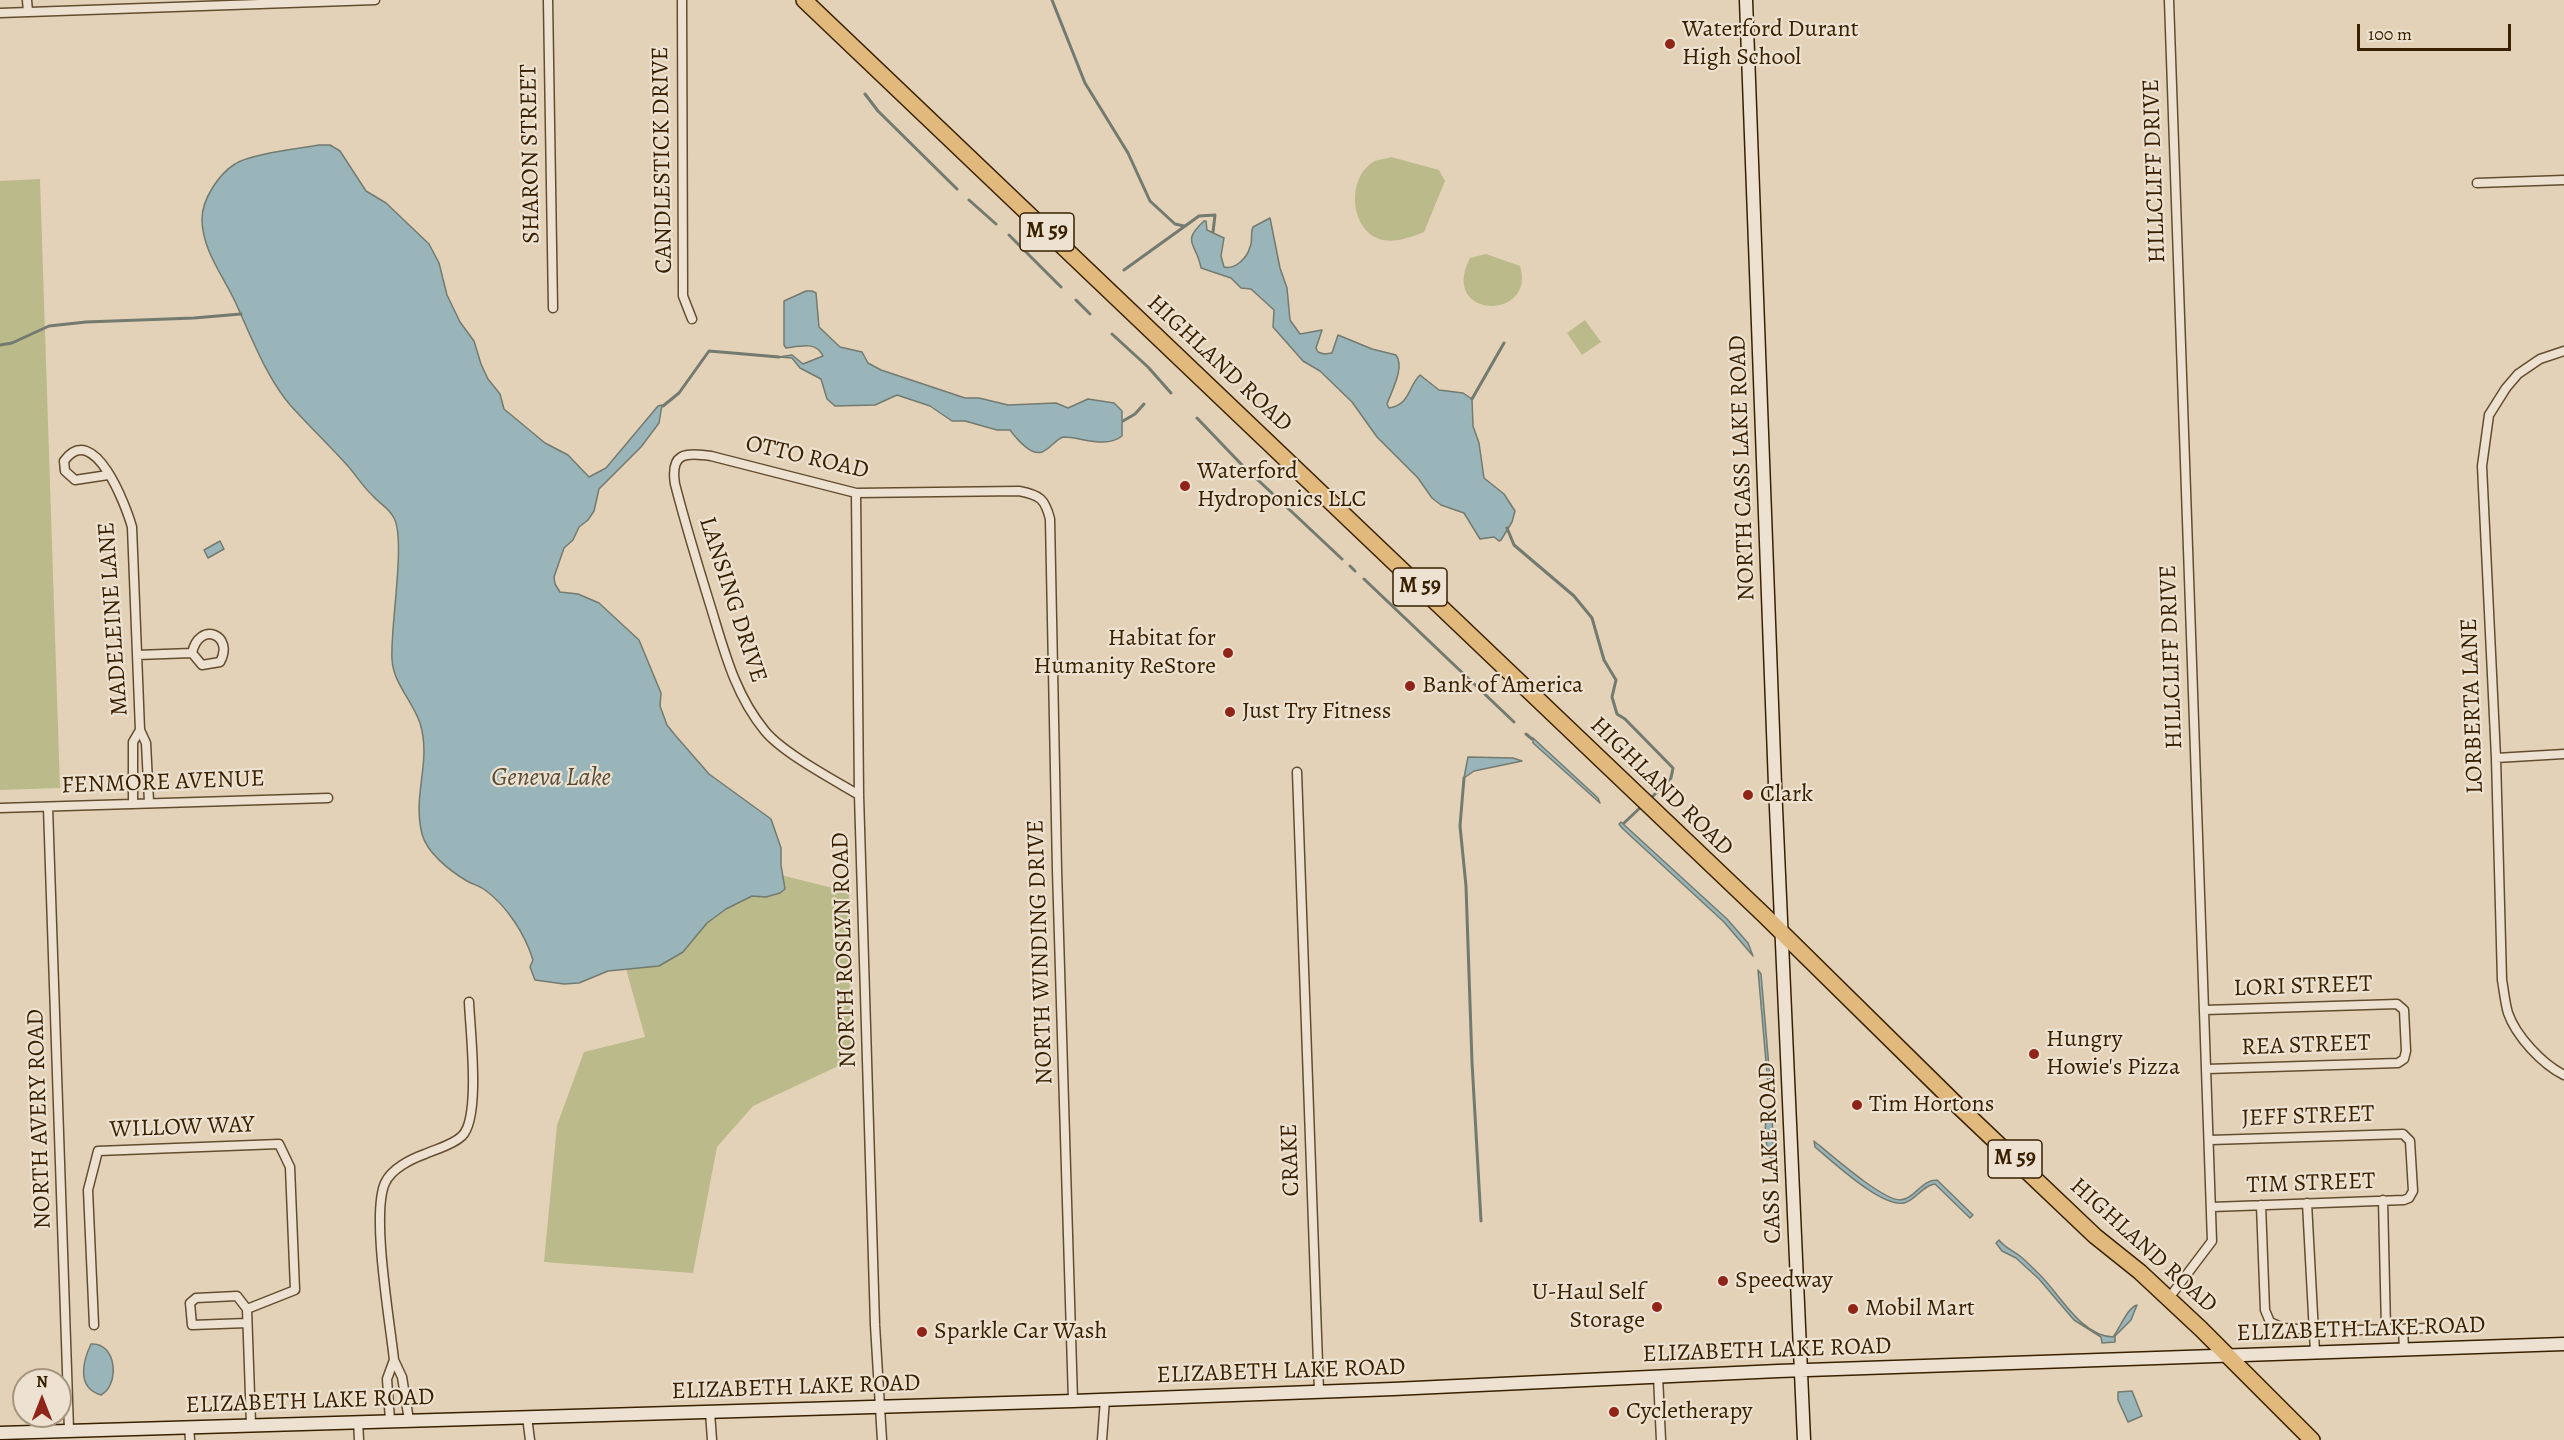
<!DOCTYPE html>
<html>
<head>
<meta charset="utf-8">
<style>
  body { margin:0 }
  #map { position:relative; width:2564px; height:1440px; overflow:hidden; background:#e3d2b8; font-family:Alegreya,serif }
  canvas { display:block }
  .north { position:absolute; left:12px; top:1368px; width:60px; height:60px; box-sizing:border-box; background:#ede2d1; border:2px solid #a5957d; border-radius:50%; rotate:0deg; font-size:16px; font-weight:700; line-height:24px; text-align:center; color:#392100 }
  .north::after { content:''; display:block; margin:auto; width:21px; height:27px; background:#8f2418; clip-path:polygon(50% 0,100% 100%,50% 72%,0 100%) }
  .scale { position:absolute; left:2357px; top:24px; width:154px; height:27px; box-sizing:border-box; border:3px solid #392100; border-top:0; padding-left:8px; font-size:18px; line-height:21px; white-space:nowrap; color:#392100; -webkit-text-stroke:4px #ede2d1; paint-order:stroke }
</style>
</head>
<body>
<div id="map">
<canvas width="2564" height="1440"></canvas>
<div class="north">N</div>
<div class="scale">100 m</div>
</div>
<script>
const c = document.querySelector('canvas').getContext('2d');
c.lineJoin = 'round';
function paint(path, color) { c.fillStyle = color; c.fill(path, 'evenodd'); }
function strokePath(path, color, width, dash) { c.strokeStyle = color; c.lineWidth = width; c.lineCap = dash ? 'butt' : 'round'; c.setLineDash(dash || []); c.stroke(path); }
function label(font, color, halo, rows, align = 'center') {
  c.font = font + ' Alegreya,serif'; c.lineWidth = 4.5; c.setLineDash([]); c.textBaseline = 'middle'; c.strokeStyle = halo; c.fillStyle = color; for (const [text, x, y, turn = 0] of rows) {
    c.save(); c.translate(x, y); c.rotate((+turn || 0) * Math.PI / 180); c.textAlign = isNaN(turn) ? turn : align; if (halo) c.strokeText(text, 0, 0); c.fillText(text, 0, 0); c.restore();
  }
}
paint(new Path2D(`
  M1391,157L1439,170L1445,181L1424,232C1411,237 1393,244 1379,239C1349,228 1347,178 1373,162C1378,159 1386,159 1391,157Z
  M40,179L60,788L0,790V181Z
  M1486,254L1520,266C1537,321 1438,320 1470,258Z
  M1585,320L1601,342L1582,355L1567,333Z
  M728,862L849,892L851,1060L753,1106L717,1147L693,1273L544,1262L557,1125L584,1052L645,1037L621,951Z`), '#bbba8a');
const water = new Path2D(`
  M319,145H330L340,151L366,191L386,203L429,244L439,263L447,295L460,322L474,341L481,364L488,379L500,394L504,409L545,443L568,455L589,477L606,468L658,406L662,405L659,423L641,447L599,489L594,511L588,520L579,527L573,540L564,548L554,577L555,584L560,592L578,594L599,603L639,640L661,693L660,706L667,725L675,735L709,774L771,819L781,848V865L785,889L780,893L766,897L752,896L726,909L707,923L683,952L659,966L608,971L579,983L564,984L535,980L530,967L533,960C525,934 507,906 485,890C480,886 472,884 467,881C450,871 427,853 422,834C412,794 432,762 420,723C412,700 393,683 392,659C390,628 406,540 394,518C389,508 380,504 373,496C363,487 356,475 347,465C329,445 309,426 291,406C268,380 252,339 238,308C226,279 202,252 202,219C202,199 219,174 235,164C250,154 298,149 319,145Z
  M1270,218L1280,268L1287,288L1290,320L1300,334L1322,330L1316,348L1318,352L1324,354L1332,353L1338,335L1372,349L1396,355C1405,367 1392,390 1387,404L1389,408C1411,404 1408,386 1420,375L1439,390L1463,393L1472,399L1473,426L1479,443L1484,478L1504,494L1515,511L1512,522L1501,540L1499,541L1494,537L1480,539L1464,513L1441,505L1432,498L1418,478L1377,437L1352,402L1320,371L1303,361L1273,327L1274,310L1251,289L1241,288L1231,278L1201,268C1197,243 1180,243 1204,221H1206L1207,230L1224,238L1221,256L1224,267C1235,270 1247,258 1250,247C1253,241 1250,234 1253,227Z
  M806,291H812L816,293L819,327L840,347L862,352L868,363L881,370L965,398H979L1008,405L1056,403L1068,408L1088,399L1114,403L1122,411V436C1106,449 1081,437 1063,437C1055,440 1050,449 1042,452C1030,456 1016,438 1010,430H997L965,421H952L930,406L897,395L875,405L835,406L827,399L821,379L800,368L792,358L779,357L792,355L803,364L823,356C816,341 800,346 786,348L784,345V301Z
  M220,541L224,549L208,558L204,550Z
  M1533,738L1598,798L1600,803L1533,743Z
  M1468,757L1513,758L1522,761L1474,771L1464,778Z
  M1621,822L1727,919L1748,943L1753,956L1724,922L1622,828L1619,824Z
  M1758,970L1761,974L1770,1079L1768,1085Z
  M1767,1110L1772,1115L1774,1160L1768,1156L1765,1131Z
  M1814,1141C1830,1154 1882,1200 1900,1200C1915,1199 1921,1180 1937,1180L1973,1215L1970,1218L1935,1184C1923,1185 1916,1200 1904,1203C1882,1208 1832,1161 1815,1147Z
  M1999,1240C2005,1248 2012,1250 2020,1256C2026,1261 2032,1267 2037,1272C2059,1292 2080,1336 2113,1337C2120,1328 2127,1308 2137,1305L2131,1320L2115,1336V1342L2102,1343L2101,1337L2074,1320L2039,1279L2016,1258L2002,1251L1996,1243Z
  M91,1344C117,1342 120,1385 101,1395C77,1388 82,1363 91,1344Z
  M2132,1391L2142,1416L2128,1422L2118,1400V1392Z`);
paint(water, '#99b5b9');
strokePath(water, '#737a6f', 1.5);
strokePath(new Path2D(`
  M1052,0L1085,83L1128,153L1150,201L1175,224L1184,226
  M865,94L878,111L957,189
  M969,200L996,224
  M1009,235L1061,287
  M1124,270L1199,216L1215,215L1213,232
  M1076,300L1090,314
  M1112,334L1148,367L1171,393
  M0,345L12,343L49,326L86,322L194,318L241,314
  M1472,399L1504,343
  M663,406L679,393L709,351L779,357
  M1197,418L1242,465L1342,559
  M1123,421L1135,414L1144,404
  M1507,528L1514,545L1574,596L1592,618L1604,660L1616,680L1612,697L1617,714L1625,719L1673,768L1671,778L1650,799
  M1350,566L1355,571
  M1364,579L1514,722
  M1526,734L1532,739
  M1464,778L1460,826L1466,886L1472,1062L1481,1221
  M1624,823L1643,805`), '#737a6f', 3);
const street = new Path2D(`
  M27,0L28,12
  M548,0L553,308
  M682,0L683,296L692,319
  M0,13L375,0
  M2477,183L2564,180
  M2564,351L2540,359L2518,374L2506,388L2489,415L2482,466L2496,758L2502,980C2504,991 2505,1003 2508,1013C2516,1036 2542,1064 2564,1075
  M108,475L75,480L65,471L64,461C94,420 126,506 132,527L140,730L146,743L149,802
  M856,493L859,795L875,1325L882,1440
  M137,655L192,653C199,620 235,635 220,662L202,665L192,653
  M2496,758L2564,754
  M1297,772L1319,1392
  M859,795C834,780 783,753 765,731C736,696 725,654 712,611C699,569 686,527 675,484C670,453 685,452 711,456L856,493L1019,491C1040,495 1045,499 1050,519L1057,870L1073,1401
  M133,803V742L140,730
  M48,807L69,1430
  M0,808L328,798
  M2205,1010L2397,1004L2404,1010L2406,1051L2404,1059L2398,1063L2207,1069
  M2210,1140L2403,1134L2410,1141L2413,1191L2409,1198L2404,1200L2212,1207
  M2383,1200L2386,1329
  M2307,1203L2315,1352
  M2261,1205L2265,1310L2270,1322L2283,1328L2324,1331L2430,1328
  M2169,1298L2212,1241L2169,0
  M247,1309L251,1424
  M94,1325L88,1190L98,1151L279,1144L290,1167L295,1290L247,1309L237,1296L196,1298L190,1303L192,1325L247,1323
  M2403,1329L2404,1349
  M1658,1376L1661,1440
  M710,1412L712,1440
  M527,1417L530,1440
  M390,1420L387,1379L394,1360
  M409,1420L402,1377L394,1360C390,1322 371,1214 385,1183C391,1169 411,1159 425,1154C436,1149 453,1145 462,1136C481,1118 470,1029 469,1002
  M358,1421L359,1440
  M189,1426L190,1440
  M1102,1440L1105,1399`);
const secondary = new Path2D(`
  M1746,0L1775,785L1804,1440
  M0,1433L1073,1401L1393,1389L1778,1371L2564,1344`);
const highway = new Path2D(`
  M804,0L1764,915L1954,1102L2095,1236L2140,1272L2201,1329L2312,1440`);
strokePath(street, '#644d2e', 11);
strokePath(secondary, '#392100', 15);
strokePath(highway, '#392100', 18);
strokePath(street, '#ede2d1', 8);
strokePath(secondary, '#ede2d1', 12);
strokePath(highway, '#e2b97c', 15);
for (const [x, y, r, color] of [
  [1670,44,6,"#8f2418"],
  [1185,486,6,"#8f2418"],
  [1228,653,6,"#8f2418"],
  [1410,686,6,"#8f2418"],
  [1230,712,6,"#8f2418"],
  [1748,795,6,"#8f2418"],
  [2034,1054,6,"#8f2418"],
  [1857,1105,6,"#8f2418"],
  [1723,1281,6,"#8f2418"],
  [1657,1307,6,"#8f2418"],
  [1853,1309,6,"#8f2418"],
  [922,1332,6,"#8f2418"],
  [1614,1412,6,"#8f2418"]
]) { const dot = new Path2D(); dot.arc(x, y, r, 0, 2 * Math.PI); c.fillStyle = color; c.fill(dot); strokePath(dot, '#ede2d1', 2); }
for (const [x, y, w] of [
  [1047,232,54],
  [1420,587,54],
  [2015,1159,54]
]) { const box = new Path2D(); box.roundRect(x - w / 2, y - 19, w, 38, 4.5); c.fillStyle = '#ede2d1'; c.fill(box); strokePath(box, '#392100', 1.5); }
label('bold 22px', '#392100', null, [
  ["M 59",1047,232],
  ["M 59",1420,587],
  ["M 59",2015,1159]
]);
label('24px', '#392100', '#ede2d1', [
  ["Waterford Durant",1682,30],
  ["High School",1682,58],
  ["Waterford",1197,472],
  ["Hydroponics LLC",1197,500],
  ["Habitat for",1216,639,"right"],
  ["Humanity ReStore",1216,667,"right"],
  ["Bank of America",1422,686],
  ["Just Try Fitness",1242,712],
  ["Clark",1760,795],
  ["Hungry",2046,1040],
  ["Howie's Pizza",2046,1068],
  ["Tim Hortons",1869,1105],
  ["Speedway",1735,1281],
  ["U-Haul Self",1645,1293,"right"],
  ["Storage",1645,1321,"right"],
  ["Mobil Mart",1865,1309],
  ["Sparkle Car Wash",934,1332],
  ["Cycletherapy",1626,1412]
], 'left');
label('24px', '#392100', '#ede2d1', [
  ["SHARON STREET",531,154,-91],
  ["CANDLESTICK DRIVE",663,160,-91],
  ["HILLCLIFF DRIVE",2155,171,-92],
  ["HIGHLAND ROAD",1219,364,43],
  ["OTTO ROAD",807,458,13],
  ["NORTH CASS LAKE ROAD",1743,468,-92],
  ["LANSING DRIVE",732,600,72],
  ["MADELEINE LANE",114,619,-94],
  ["HILLCLIFF DRIVE",2172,657,-92],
  ["LORBERTA LANE",2473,706,-92],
  ["FENMORE AVENUE",163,783,-2],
  ["HIGHLAND ROAD",1661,787,44],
  ["NORTH ROSLYN ROAD",845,950,-92],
  ["NORTH WINDING DRIVE",1041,952,-92],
  ["LORI STREET",2303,987,-2],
  ["REA STREET",2306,1046,-2],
  ["JEFF STREET",2308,1117,-2],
  ["NORTH AVERY ROAD",40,1119,-92],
  ["WILLOW WAY",182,1128,-2],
  ["CASS LAKE ROAD",1771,1153,-92],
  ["CRAKE",1291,1160,-92],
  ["TIM STREET",2311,1184,-2],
  ["HIGHLAND ROAD",2143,1246,42],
  ["ELIZABETH LAKE ROAD",2361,1330,-2],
  ["ELIZABETH LAKE ROAD",1767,1351,-2],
  ["ELIZABETH LAKE ROAD",1281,1372,-2],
  ["ELIZABETH LAKE ROAD",796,1388,-2],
  ["ELIZABETH LAKE ROAD",310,1402,-2]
]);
label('italic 26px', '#564d38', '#ede2d1', [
  ["Geneva Lake",551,779]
]);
</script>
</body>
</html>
